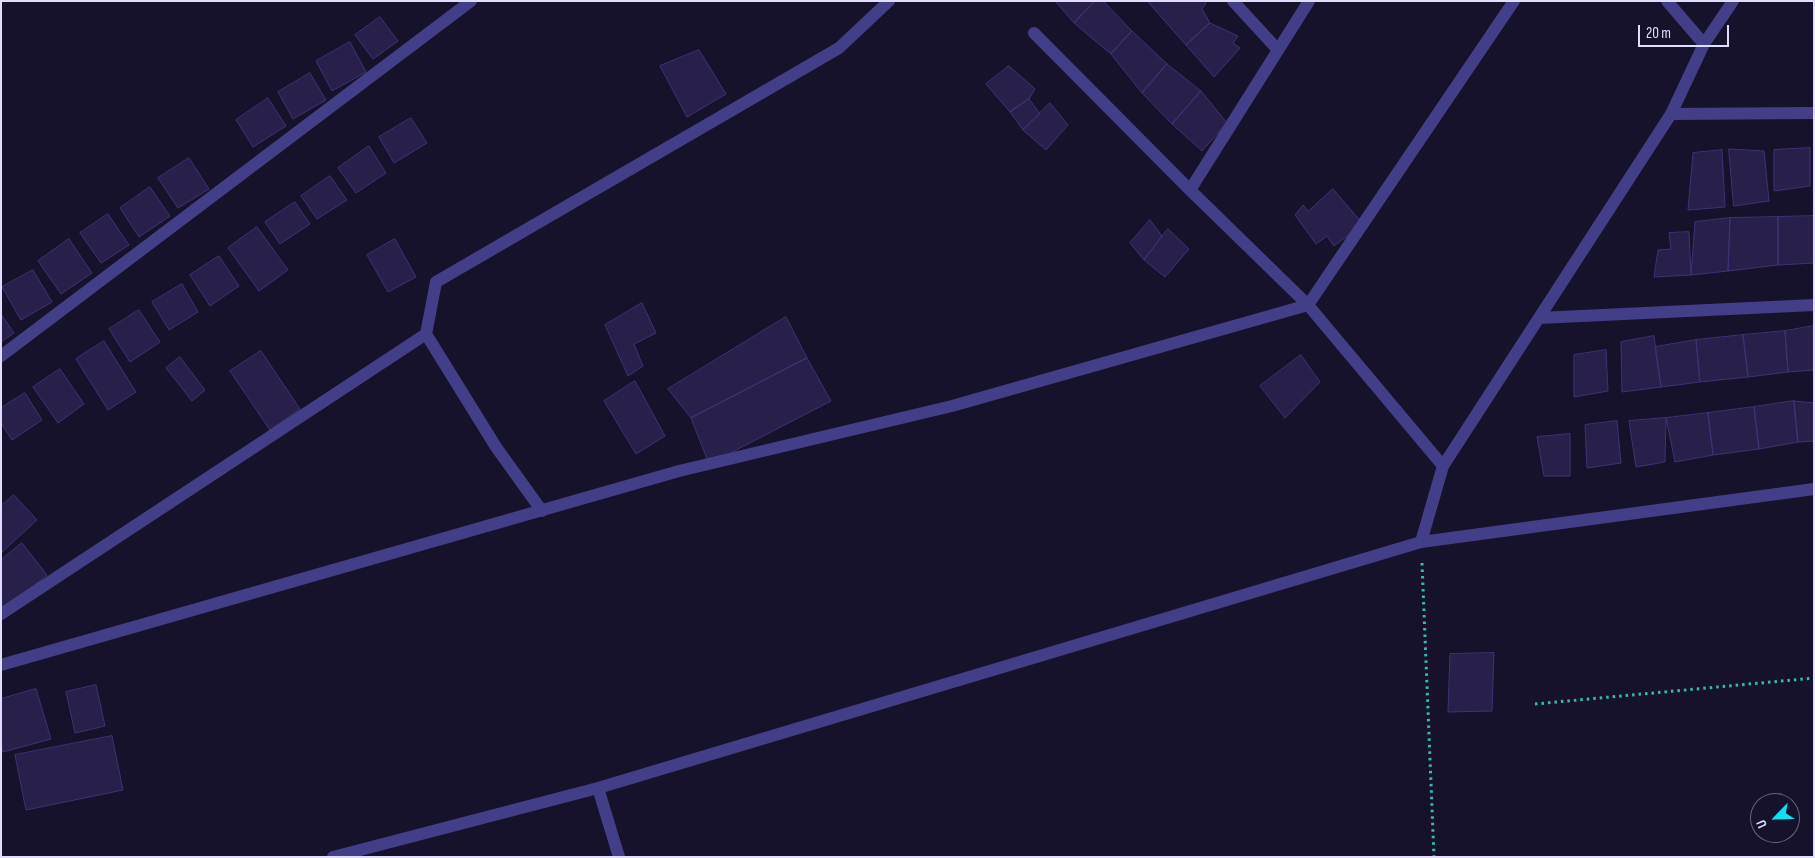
<!DOCTYPE html>
<html>
<head>
<meta charset="utf-8">
<style>
  body { margin:0 }
  #map { position:relative; width:1815px; height:858px; overflow:hidden; background:#17122b; font-family:"Sofia Sans Condensed",sans-serif }
  canvas { display:block }
  .frame { position:absolute; inset:0; border:2px solid #e1ddfe; pointer-events:none }
  .north { position:absolute; left:1750px; top:793px; width:50px; height:50px; box-sizing:border-box; background:#17122b; border:1px solid #68637f; border-radius:50%; rotate:246deg; font-size:14px; font-weight:700; line-height:20px; text-align:center; color:#e1ddfe }
  .north::after { content:''; display:block; margin:auto; width:18px; height:22px; background:#10def7; clip-path:polygon(50% 0,100% 100%,50% 72%,0 100%) }
  .scale { position:absolute; left:1638px; top:25px; width:91px; height:22px; box-sizing:border-box; border:2px solid #e1ddfe; border-top:0; padding-left:6px; font-size:15px; line-height:18px; white-space:nowrap; color:#e1ddfe; -webkit-text-stroke:4px #17122b; paint-order:stroke }
</style>
</head>
<body>
<div id="map">
<canvas width="1815" height="858"></canvas>
<div class="frame"></div>
<div class="north">U</div>
<div class="scale">20 m</div>
</div>
<script>
const c = document.querySelector('canvas').getContext('2d');
c.lineJoin = 'round';
function paint(path, color) { c.fillStyle = color; c.fill(path, 'evenodd'); }
function strokePath(path, color, width, dash) { c.strokeStyle = color; c.lineWidth = width; c.lineCap = dash ? 'butt' : 'round'; c.setLineDash(dash || []); c.stroke(path); }
const building = new Path2D(`
  M1057,1H1095L1074,23L1056,2Z
  M1095,1H1103L1132,31L1111,54L1074,23Z
  M1149,1H1204L1206,3L1202,9L1210,23L1186,45L1148,2Z
  M380,17L398,41L373,59L355,35Z
  M1210,23L1238,36L1233,43L1240,48L1214,77L1186,45Z
  M1132,31L1167,64L1142,93L1111,54Z
  M350,42L366,72L332,91L316,61Z
  M699,50L726,94L687,117L660,66Z
  M1167,64L1201,91L1172,124L1142,93Z
  M1009,66L1035,89L1029,99L1010,112L986,84Z
  M310,73L326,100L293,119L278,92Z
  M1201,91L1227,123L1202,151L1172,124Z
  M268,98L286,126L253,147L236,120Z
  M1029,99L1040,114L1023,130L1010,112Z
  M1050,103L1068,125L1046,150L1023,130Z
  M411,118L427,143L394,163L379,137Z
  M369,146L386,173L356,193L338,168Z
  M1810,148V186L1774,191V150Z
  M1729,149L1764,151L1769,201L1734,206Z
  M1722,150L1725,207L1688,210L1693,153Z
  M189,158L209,189L178,208L158,178Z
  M330,176L347,200L317,219L301,196Z
  M150,187L170,216L139,237L120,208Z
  M1333,189L1363,224L1334,246L1327,236L1316,244L1295,215L1303,205L1308,211Z
  M295,202L310,224L280,244L265,222Z
  M108,214L129,245L101,263L80,233Z
  M1814,216V263L1778,265V217Z
  M1778,217V265L1728,271L1730,218Z
  M1730,218L1728,271L1691,275L1695,222Z
  M1150,220L1162,236L1144,260L1130,243Z
  M257,227L288,270L259,291L228,248Z
  M1168,229L1189,249L1165,277L1144,260Z
  M1689,232L1691,275L1654,277L1658,250L1671,249L1669,233Z
  M69,239L92,273L61,294L38,261Z
  M395,239L416,277L388,292L367,255Z
  M219,256L239,286L210,306L190,275Z
  M33,270L52,302L21,320L2,287Z
  M182,284L198,312L169,330L152,302Z
  M642,303L656,333L634,344L643,366L628,376L605,325Z
  M139,310L160,342L130,362L109,329Z
  M1,314L14,333L1,342Z
  M786,317L807,358L691,418L668,389Z
  M1814,326V370L1788,372L1785,331Z
  M1785,331L1788,372L1748,377L1743,335Z
  M1743,335L1748,377L1700,382L1696,340Z
  M1654,336L1661,387L1622,392L1621,342Z
  M1696,340L1700,382L1661,387L1655,347Z
  M104,341L136,392L108,410L76,359Z
  M1606,350L1608,391L1574,397V355Z
  M261,351L300,409L270,430L230,371Z
  M1301,355L1320,382L1285,418L1260,386Z
  M180,357L205,390L192,401L166,368Z
  M807,358L831,401L709,464L691,418Z
  M60,369L84,404L58,423L33,387Z
  M635,381L665,436L636,454L604,401Z
  M25,393L42,420L12,440L1,423V408Z
  M1794,401L1798,442L1759,449L1754,407Z
  M1794,401L1814,403V441L1798,442Z
  M1754,407L1759,449L1713,455L1708,413Z
  M1708,413L1713,455L1675,462L1666,418Z
  M1666,418L1665,462L1636,467L1629,421Z
  M1617,421L1621,463L1587,468L1585,425Z
  M1570,434V476H1544L1537,437Z
  M14,495L37,520L1,553V506Z
  M22,543L47,575L5,609L1,604V560Z
  M1494,653L1492,711L1448,712L1450,654Z
  M96,685L105,726L75,733L66,692Z
  M36,689L51,739L3,752L1,745V699Z
  M112,736L123,790L26,810L15,755Z`);
paint(building, '#281f4b');
strokePath(building, '#403276', 1);
strokePath(new Path2D(`
  M1422,563L1434,857
  M1535,704L1814,678`), '#35bab3', 3, [2.5, 4]);
strokePath(new Path2D(`
  M1233,1L1278,50
  M1034,33L1190,190L1308,305L1514,1
  M1704,44L1733,1
  M1671,114L1814,113
  M1190,190L1309,1
  M1539,318L1814,305
  M426,334L496,447L542,511
  M1,356L471,1
  M1443,466L1671,114L1704,44L1667,1
  M1,614L426,334L436,282L839,48L889,1
  M1,665L679,471L952,406L1308,305L1443,466L1421,542
  M598,788L619,857
  M333,857L598,788L1421,542L1814,489`), '#423f88', 12);
</script>
</body>
</html>
